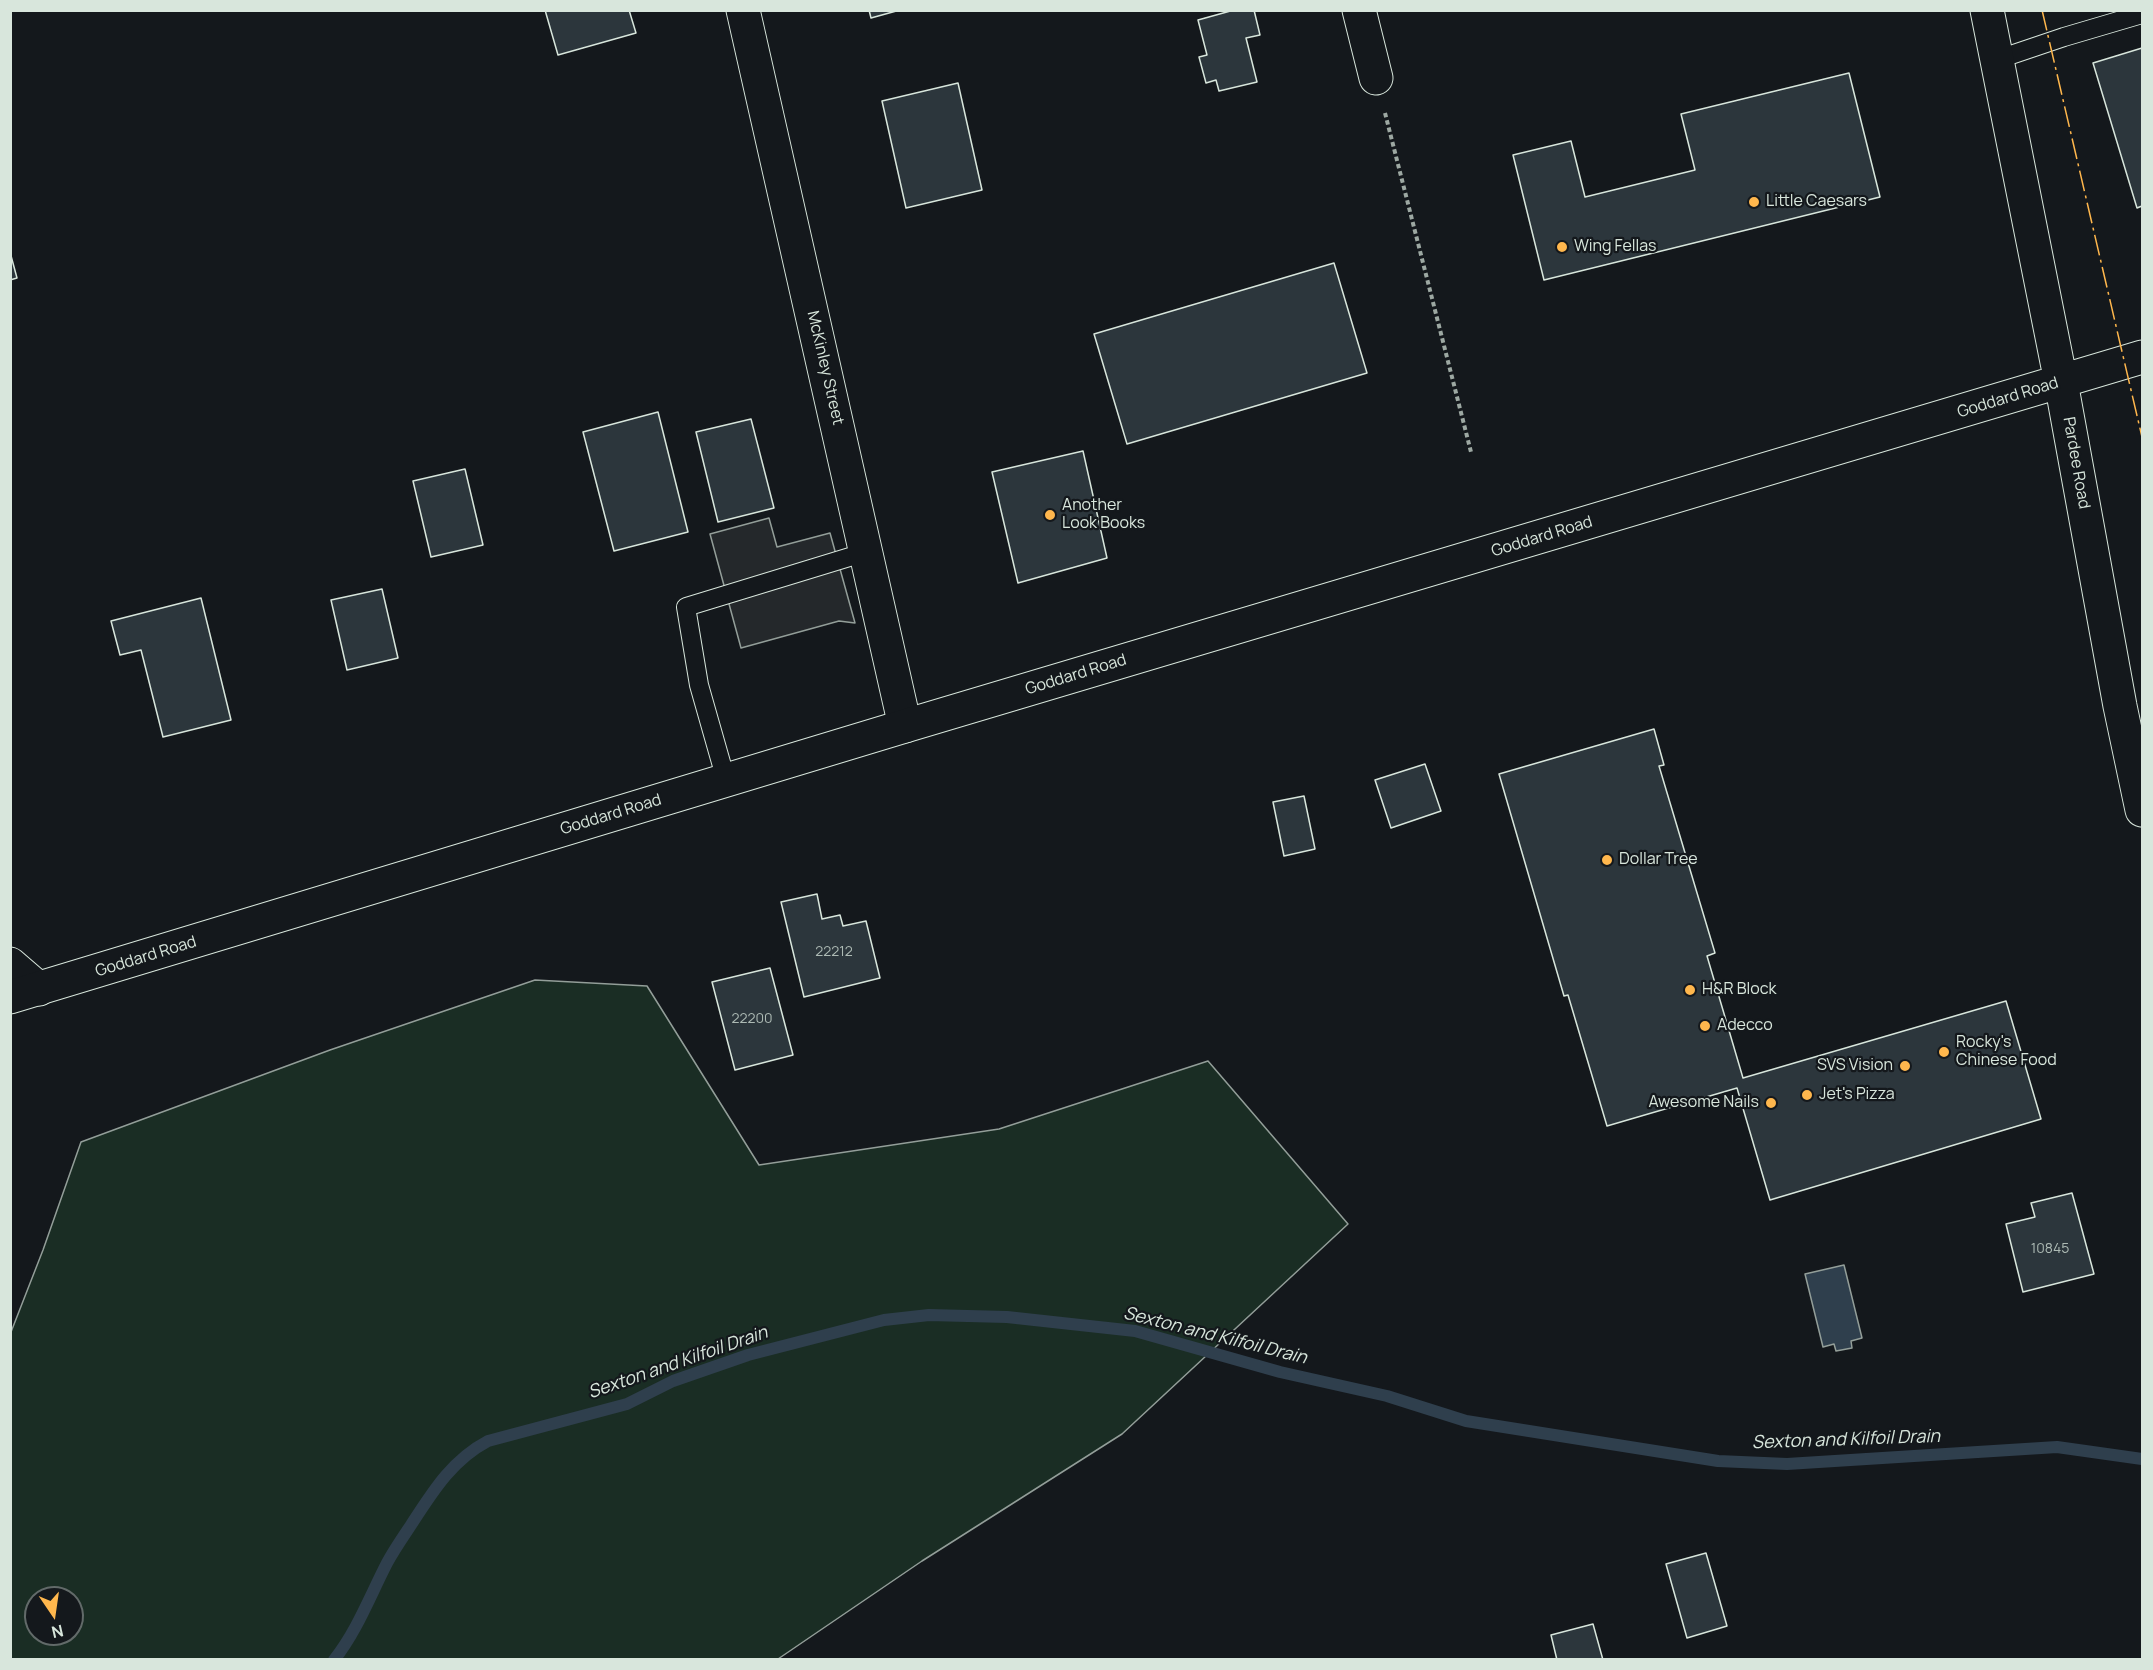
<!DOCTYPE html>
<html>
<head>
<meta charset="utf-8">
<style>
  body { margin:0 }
  #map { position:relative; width:2153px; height:1670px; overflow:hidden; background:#14181c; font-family:Manrope,sans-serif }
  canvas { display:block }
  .frame { position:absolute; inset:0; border:12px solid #d8e6dc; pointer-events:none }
  .north { position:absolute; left:24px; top:1586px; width:60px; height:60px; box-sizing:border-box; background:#14181c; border:2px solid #626a69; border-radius:50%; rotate:167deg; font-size:16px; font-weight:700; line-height:24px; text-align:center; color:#d8e6dc }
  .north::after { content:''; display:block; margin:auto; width:21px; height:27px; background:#ffb74d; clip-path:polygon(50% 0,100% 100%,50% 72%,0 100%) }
</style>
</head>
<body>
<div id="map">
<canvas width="2153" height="1670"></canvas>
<div class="frame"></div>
<div class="north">N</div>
</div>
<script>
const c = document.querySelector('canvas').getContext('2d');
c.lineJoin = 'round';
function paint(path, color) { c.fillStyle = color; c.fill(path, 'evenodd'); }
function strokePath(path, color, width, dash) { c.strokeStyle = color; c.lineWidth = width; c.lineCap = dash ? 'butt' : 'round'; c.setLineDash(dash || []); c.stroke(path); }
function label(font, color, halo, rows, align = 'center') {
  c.font = font + ' Manrope,sans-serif'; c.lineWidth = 4.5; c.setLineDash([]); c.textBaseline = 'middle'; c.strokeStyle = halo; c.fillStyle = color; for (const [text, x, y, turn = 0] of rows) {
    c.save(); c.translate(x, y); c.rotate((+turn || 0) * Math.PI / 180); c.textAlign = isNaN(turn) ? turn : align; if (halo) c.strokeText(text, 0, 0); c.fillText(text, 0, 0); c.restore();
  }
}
const green = new Path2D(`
  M535,980L647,986L759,1165L999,1129L1208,1061L1348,1224L1122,1434L922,1561L778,1659H11V1332L43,1250L81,1142L330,1050ZM36,1598H72V1634H36Z`);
paint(green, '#1a2d24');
strokePath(green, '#939e99', 1.5);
const parking = new Path2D(`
  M769,518L777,547L830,533L855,623L839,621L741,648L710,534Z`);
paint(parking, '#24282b');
strokePath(parking, '#939e99', 1.5);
const water = new Path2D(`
  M1844,1265L1862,1338L1851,1341L1852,1348L1836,1351L1834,1344L1823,1347L1805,1274Z`);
paint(water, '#2f3f4d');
strokePath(water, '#939e99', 1.5);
strokePath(new Path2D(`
  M334,1660C357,1631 370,1596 387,1563C394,1550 403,1537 411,1525C433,1491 452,1460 488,1441L627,1404L673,1381L748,1355L884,1320L929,1315L1007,1317L1135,1331L1280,1372L1387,1396L1466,1421L1718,1461L1787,1464L2057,1447L2142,1459`), '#2f3f4d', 12);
const building = new Path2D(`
  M545,10H629L636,33L558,55Z
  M869,10H900L871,18Z
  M1234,10H1254L1260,35L1246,38L1257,82L1219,91L1216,80L1206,83L1199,57L1207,55L1198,20Z
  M2142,48V206L2137,208L2093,63Z
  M1849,73L1880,197L1544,280L1513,155L1571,141L1585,197L1695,170L1681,114Z
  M958,83L982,190L906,208L882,101Z
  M10,252L17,278L10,280Z
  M1334,263L1367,373L1127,444L1094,334Z
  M658,412L688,532L614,551L583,432Z
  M751,419L774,508L718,522L696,432Z
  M1083,451L1107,558L1018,583L992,472Z
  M465,469L483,545L431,557L413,481Z
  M382,589L398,658L347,670L331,600Z
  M201,598L231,720L163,737L141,650L120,655L111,621Z
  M1654,729L1664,765L1659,766L1715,953L1707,956L1743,1078L2006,1001L2041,1119L1770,1200L1737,1088L1607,1126L1568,995L1564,996L1499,774Z
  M1425,764L1441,811L1391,828L1375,780Z
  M1304,796L1315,849L1284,856L1273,802Z
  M817,894L822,919L840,915L843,926L866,921L880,978L804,997L781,902Z
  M770,968L793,1055L735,1070L712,982Z
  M2072,1193L2094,1274L2023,1292L2006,1224L2035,1217L2031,1203Z
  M1706,1553L1727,1626L1687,1638L1666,1564Z
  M1593,1624L1603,1660H1557L1551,1635Z`);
paint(building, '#2c363c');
strokePath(building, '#d8e6dc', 1.5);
const service = new Path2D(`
  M1996,60L2064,37L2142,14
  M726,780L699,685L686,607L866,552`);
const minor = new Path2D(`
  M743,10L905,726
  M1359,10L1376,78
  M10,964L39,989`);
const secondary = new Path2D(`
  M1987,10L2061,382L2120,706L2142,810
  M10,997L905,726L2142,357`);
strokePath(service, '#d8e6dc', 20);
strokePath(minor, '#d8e6dc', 35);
strokePath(secondary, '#d8e6dc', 35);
strokePath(new Path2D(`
  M1385,113L1471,452`), '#9da8a2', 4, [4.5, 3]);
strokePath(service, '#14181c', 18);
strokePath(minor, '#14181c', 33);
strokePath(secondary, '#14181c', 33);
strokePath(new Path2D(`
  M2042,10L2142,437`), '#ffb74d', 1.5, [21, 4.5, 3, 4.5]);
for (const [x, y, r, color] of [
  [1754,202,6,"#ffb74d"],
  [1562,247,6,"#ffb74d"],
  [1050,515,6,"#ffb74d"],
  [1607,860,6,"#ffb74d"],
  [1690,990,6,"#ffb74d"],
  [1705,1026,6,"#ffb74d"],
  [1944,1052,6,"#ffb74d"],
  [1905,1066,6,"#ffb74d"],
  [1807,1095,6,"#ffb74d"],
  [1771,1103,6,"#ffb74d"]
]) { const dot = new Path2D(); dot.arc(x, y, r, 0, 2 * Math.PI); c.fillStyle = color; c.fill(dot); strokePath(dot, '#14181c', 2); }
label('14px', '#adbab4', null, [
  ["22212",834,952],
  ["22200",752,1019],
  ["10845",2050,1249]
]);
label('16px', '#d8e6dc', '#14181c', [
  ["Little Caesars",1766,202],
  ["Wing Fellas",1574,247],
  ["Another",1062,506],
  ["Look Books",1062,524],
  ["Dollar Tree",1619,860],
  ["H&R Block",1702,990],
  ["Adecco",1717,1026],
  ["Rocky's",1956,1043],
  ["Chinese Food",1956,1061],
  ["SVS Vision",1893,1066,"right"],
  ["Jet's Pizza",1819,1095],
  ["Awesome Nails",1759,1103,"right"]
], 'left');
label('16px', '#d8e6dc', '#14181c', [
  ["McKinley Street",825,368,77],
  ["Goddard Road",2008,398,-17],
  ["Pardee Road",2076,463,80],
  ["Goddard Road",1542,537,-17],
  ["Goddard Road",1076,675,-17],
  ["Goddard Road",611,815,-17],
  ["Goddard Road",146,957,-17]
]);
label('italic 18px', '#d8e6dc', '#14181c', [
  ["Sexton and Kilfoil Drain",1215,1336,14],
  ["Sexton and Kilfoil Drain",678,1363,-19],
  ["Sexton and Kilfoil Drain",1846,1440,-2]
]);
</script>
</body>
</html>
